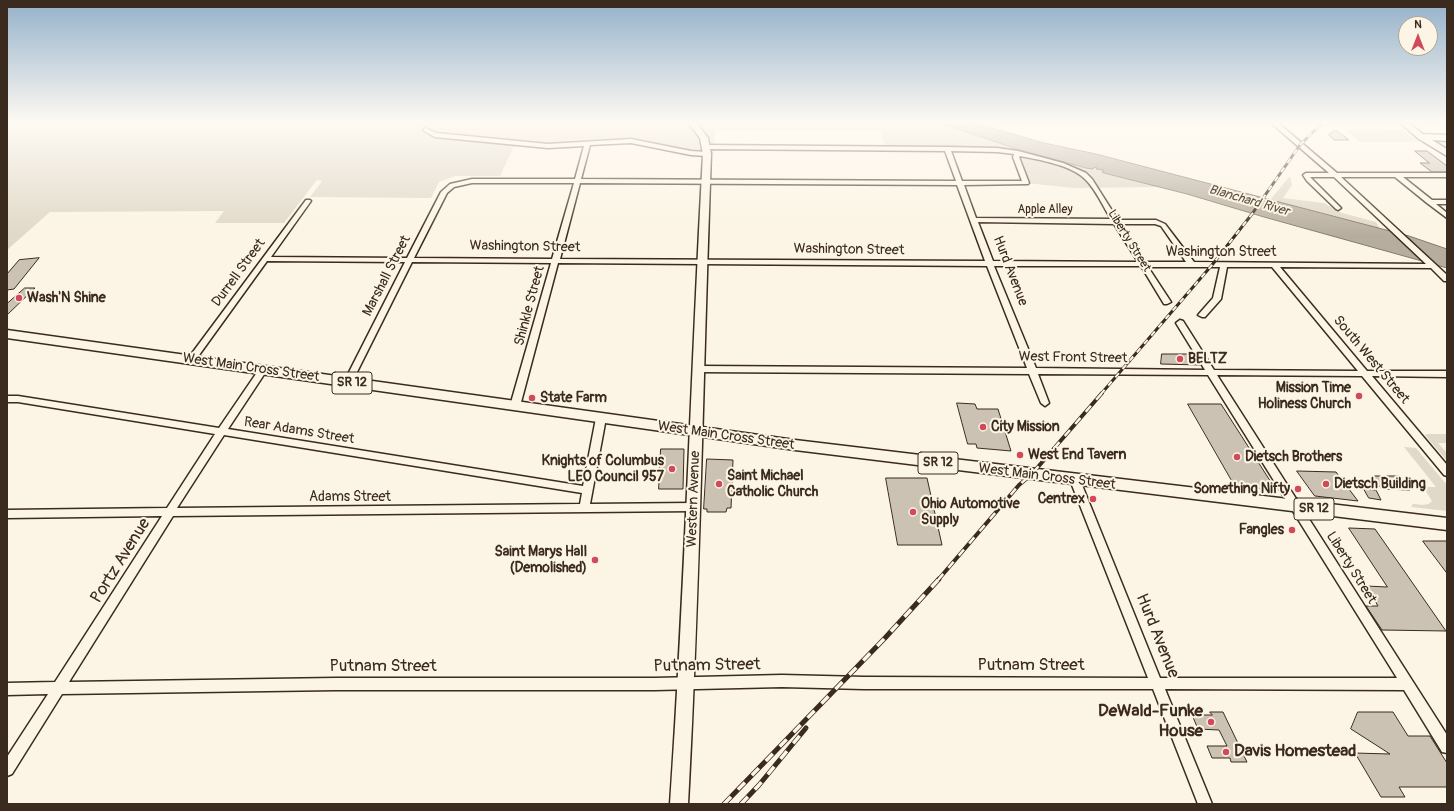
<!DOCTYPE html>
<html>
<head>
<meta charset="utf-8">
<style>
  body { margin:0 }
  #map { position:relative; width:1454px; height:811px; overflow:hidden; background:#fcf5e5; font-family:Pangolin,sans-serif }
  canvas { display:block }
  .frame { position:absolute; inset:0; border:8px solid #3b2a1e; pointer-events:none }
  .north { position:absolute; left:1398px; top:16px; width:40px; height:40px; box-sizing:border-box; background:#fcf5e5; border:1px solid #afa495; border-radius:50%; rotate:0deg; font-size:11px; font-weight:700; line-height:16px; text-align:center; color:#3b2a1e }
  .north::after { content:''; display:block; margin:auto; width:14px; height:18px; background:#d1495b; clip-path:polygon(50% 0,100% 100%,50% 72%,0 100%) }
</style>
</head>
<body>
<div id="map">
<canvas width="1454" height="811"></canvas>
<div class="frame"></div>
<div class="north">N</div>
</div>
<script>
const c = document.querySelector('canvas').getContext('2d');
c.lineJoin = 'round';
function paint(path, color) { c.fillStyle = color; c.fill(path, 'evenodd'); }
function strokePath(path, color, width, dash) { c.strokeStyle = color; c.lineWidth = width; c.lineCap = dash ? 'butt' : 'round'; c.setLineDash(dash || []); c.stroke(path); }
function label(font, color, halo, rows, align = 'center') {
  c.font = font + ' Pangolin,sans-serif'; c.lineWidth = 4; c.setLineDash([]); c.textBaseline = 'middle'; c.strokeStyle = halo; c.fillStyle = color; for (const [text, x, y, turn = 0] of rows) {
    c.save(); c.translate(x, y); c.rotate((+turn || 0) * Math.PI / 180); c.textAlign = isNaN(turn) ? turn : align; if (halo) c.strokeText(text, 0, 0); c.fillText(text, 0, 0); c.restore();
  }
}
paint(new Path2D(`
  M7,122H978L979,125L1159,187L1074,188L1026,183L1013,152L886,148L880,131L715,130L714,154H695L635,141L570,145L515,144L500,176H455L439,182L431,198L310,197L322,181L317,180L284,223H215L224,211L50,212L7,250Z
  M1403,130L1419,142H1360L1347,131Z
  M1290,176L1292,185L1283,198L1324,203L1342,213L1376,222L1380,229L1270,200Z
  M1427,434H1447L1446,437L1447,443H1438L1447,453V461L1425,435Z
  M1404,447L1416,448L1447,485V511L1411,507L1413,504C1419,504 1428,507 1432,501L1423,487H1436Z`), '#e0d8c8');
const water = new Path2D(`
  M937,122H971L1044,143L1096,154L1409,236L1447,249V268L1264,217L1187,194L1104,173L1102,172L1104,170L1096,169L1097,168L1094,167L1093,169L1086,168L1017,149Z`);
paint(water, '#b7ad9e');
strokePath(water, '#85796b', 1);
const building = new Path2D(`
  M1334,131H1337L1349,140H1334L1329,135Z
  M1415,151H1427L1447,166V172H1432L1420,163H1429Z
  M39,258L14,289L7,290V274L19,260Z
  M25,288H35L7,315V304Z
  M1162,354H1194L1200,365L1161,364Z
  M957,403L975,404L977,409H998L1011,451L977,448L976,444H968Z
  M1188,404H1221L1276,490L1235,486Z
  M661,449H684L683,489H659Z
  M707,459L733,460L731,508H727L726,512H707V509H704Z
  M1297,471L1336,472L1358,501L1315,496Z
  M1372,476H1400L1410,490L1382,489Z
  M886,478H927L942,545H898Z
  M1364,489L1376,490L1381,500L1369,498Z
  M1349,528L1375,529L1446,631L1382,630L1366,606H1378L1366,586L1387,587Z
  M1423,541H1447V573Z
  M1210,712H1223L1247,762H1231L1230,758H1212L1207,746H1227L1219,730L1198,729L1192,715H1212Z
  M1358,712H1393L1408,736H1430L1447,763V787H1399L1405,797H1381L1355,753L1390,754L1351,729Z`);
paint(building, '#ccc2b3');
strokePath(building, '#3b2a1e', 1);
const minor = new Path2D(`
  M1270,122H1277L1337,173H1447V177H1403L1432,200H1447V204H1436L1447,213V218L1427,203L1395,177H1341L1447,275V281H1444L1431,268L1280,267L1367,371H1447V377L1372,376L1447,465V476L1444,475L1362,376L1217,375L1447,735V753L1442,752L1404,690L1165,689L1212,804H1198L1153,689H864L782,687L655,690H336L62,694L12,774L7,776V757L48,694L7,695V683L55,682L162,516L7,518V510L167,508L215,434L18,402H7V396H18L219,428L260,368L263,367L267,370L228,429L583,486L596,418L601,415L606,418L590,504L693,503L697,504L698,507L697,510L693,511L173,516L69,682L336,678H655L782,675L864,677L1148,678L1070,480L1072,477H1078L1080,480L1160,678H1397L1208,375L1038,374L1049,403L1045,406L1041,403L1029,374L698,372L694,369L698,366L1027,368L987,266L558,263L520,406L515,409L510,406L551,263L412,262L352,382L348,385L344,382L405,262L267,261L194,362L191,363L187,360L306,200H310L311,201L271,257L407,258L441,192L450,184L472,179H575L584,146L548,148L435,137L424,131V129L426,128L436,133L548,144L631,139L691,151L707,152L710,154L707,156L691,155L631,143L590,145L581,179L956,181L945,151L706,149L703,147L706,145L947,147L997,148L1018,151L1063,163L1086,173L1092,179L1118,220H1156L1165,224L1194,262L1426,264L1334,177H1310L1341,208L1338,210L1336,209L1307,181L1303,175L1306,173H1329ZM951,151L997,152L1014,154L1013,157L1022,181H962ZM1020,156C1040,160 1072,165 1086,180C1096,190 1104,208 1111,219L976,218L964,185L1028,184L1029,183L1019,157ZM472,183H574L552,259L414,258L447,193L454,187ZM580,183L957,185L985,261L560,259ZM978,222L1114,224L1138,262L993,261ZM1121,224H1155L1161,226L1186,262H1145ZM994,266H1141L1164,304H1167L1171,302L1148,267H1220L1213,298L1198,315L1202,317H1205L1221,299L1227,267H1272L1358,371L1214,370L1183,321L1180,320L1176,323L1205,370L1036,368ZM224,435L582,493L580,504L177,508Z`);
const major = new Path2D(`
  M688,122H696L708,138L711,154C703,371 700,588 688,804H670C685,588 691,371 703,154L700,138Z
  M1399,122H1408L1426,137L1422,139H1419Z`);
const highway = new Path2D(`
  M1422,134L1447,135V141L1432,140L1447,149V156L1419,139L1418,137L1419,135Z
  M7,330L795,440L1447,518V530L795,450L7,338Z`);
strokePath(minor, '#3b2a1e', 3);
strokePath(major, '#3b2a1e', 3);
strokePath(highway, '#3b2a1e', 3);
paint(minor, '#fcf5e5');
paint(major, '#fcf5e5');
paint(highway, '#fcf5e5');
const railFar2 = new Path2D(`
  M1101,394L1212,265L1252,214L1300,145L1323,122`);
const railFar1 = new Path2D(`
  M938,580L1019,485L1031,475L1102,393`);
const rail = new Path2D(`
  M724,804L885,638L939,579
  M741,804L759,785L806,728`);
strokePath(railFar2, '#3b2a1e', 3);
strokePath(railFar1, '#3b2a1e', 4);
strokePath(rail, '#3b2a1e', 5);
strokePath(railFar2, '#fcf5e5', 2, [5.5]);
strokePath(railFar1, '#fcf5e5', 2.5, [8]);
strokePath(rail, '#fcf5e5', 3.5, [10]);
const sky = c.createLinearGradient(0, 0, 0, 236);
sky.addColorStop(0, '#94b1ca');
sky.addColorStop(0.52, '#fefaf3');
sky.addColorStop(1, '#fefaf300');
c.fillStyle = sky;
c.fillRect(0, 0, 1454, 236);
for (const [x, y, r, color] of [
  [19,298,4,"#d1495b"],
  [1180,359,4,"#d1495b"],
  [1359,396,4,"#d1495b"],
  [532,398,4,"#d1495b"],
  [983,427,4,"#d1495b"],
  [1020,455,4,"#d1495b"],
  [1237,457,4,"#d1495b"],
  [672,469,4,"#d1495b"],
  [719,484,4,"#d1495b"],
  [1326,484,4,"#d1495b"],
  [1298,489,4,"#d1495b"],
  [1093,499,4,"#d1495b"],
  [913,512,4,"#d1495b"],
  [1292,530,4,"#d1495b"],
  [595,560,4,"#d1495b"],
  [1211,722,4,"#d1495b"],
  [1226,752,4,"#d1495b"]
]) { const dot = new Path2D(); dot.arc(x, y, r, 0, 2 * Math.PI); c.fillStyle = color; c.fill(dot); strokePath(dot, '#fcf5e5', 1.5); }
label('12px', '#3b2a1e', '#fcf5e5', [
  ["Apple Alley",1045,210],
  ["Liberty Street",1129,241,58]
]);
label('italic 13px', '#605144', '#fcf5e5', [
  ["Blanchard River",1249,201,16]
]);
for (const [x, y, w] of [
  [352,383,40],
  [938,463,40],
  [1314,509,40]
]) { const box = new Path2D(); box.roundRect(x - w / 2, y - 11, w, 22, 3); c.fillStyle = '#fcf5e5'; c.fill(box); strokePath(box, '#3b2a1e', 1); }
label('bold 13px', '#3b2a1e', null, [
  ["SR 12",352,383],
  ["SR 12",938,463],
  ["SR 12",1314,509]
]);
label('14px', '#3b2a1e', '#fcf5e5', [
  ["Washington Street",525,247,1],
  ["Washington Street",849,250,1],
  ["Washington Street",1221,252],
  ["Hurd Avenue",1010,271,69],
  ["Durrell Street",239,273,-54],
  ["Marshall Street",387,276,-63],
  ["Shinkle Street",530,306,-75],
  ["West Front Street",1073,358,1],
  ["South West Street",1371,360,50],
  ["West Main Cross Street",251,368,8],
  ["Rear Adams Street",299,431,9],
  ["West Main Cross Street",726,436,8],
  ["West Main Cross Street",1047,477,7],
  ["Adams Street",350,497],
  ["Western Avenue",694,499,-88],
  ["Liberty Street",1351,568,58]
]);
label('bold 14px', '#3b2a1e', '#fcf5e5', [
  ["Wash'N Shine",27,298],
  ["BELTZ",1188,359],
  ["Mission Time",1351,388,"right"],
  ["Holiness Church",1351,404,"right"],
  ["State Farm",540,398],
  ["City Mission",991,427],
  ["West End Tavern",1028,455],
  ["Dietsch Brothers",1245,457],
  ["Knights of Columbus",664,461,"right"],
  ["LEO Council 957",664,477,"right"],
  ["Saint Michael",727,476],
  ["Catholic Church",727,492],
  ["Dietsch Building",1334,484],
  ["Something Nifty",1290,489,"right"],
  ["Centrex",1085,499,"right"],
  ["Ohio Automotive",921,504],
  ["Supply",921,520],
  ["Fangles",1284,530,"right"],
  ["Saint Marys Hall",587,552,"right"],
  ["(Demolished)",587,568,"right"]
], 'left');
label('17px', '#3b2a1e', '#fcf5e5', [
  ["Portz Avenue",121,561,-58],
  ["Hurd Avenue",1157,636,68],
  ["Putnam Street",707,666,-1],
  ["Putnam Street",1031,666],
  ["Putnam Street",383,667]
]);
label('bold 17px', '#3b2a1e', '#fcf5e5', [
  ["DeWald-Funke",1203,712],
  ["House",1203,732],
  ["Davis Homestead",1234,752,"left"]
], 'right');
</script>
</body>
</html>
